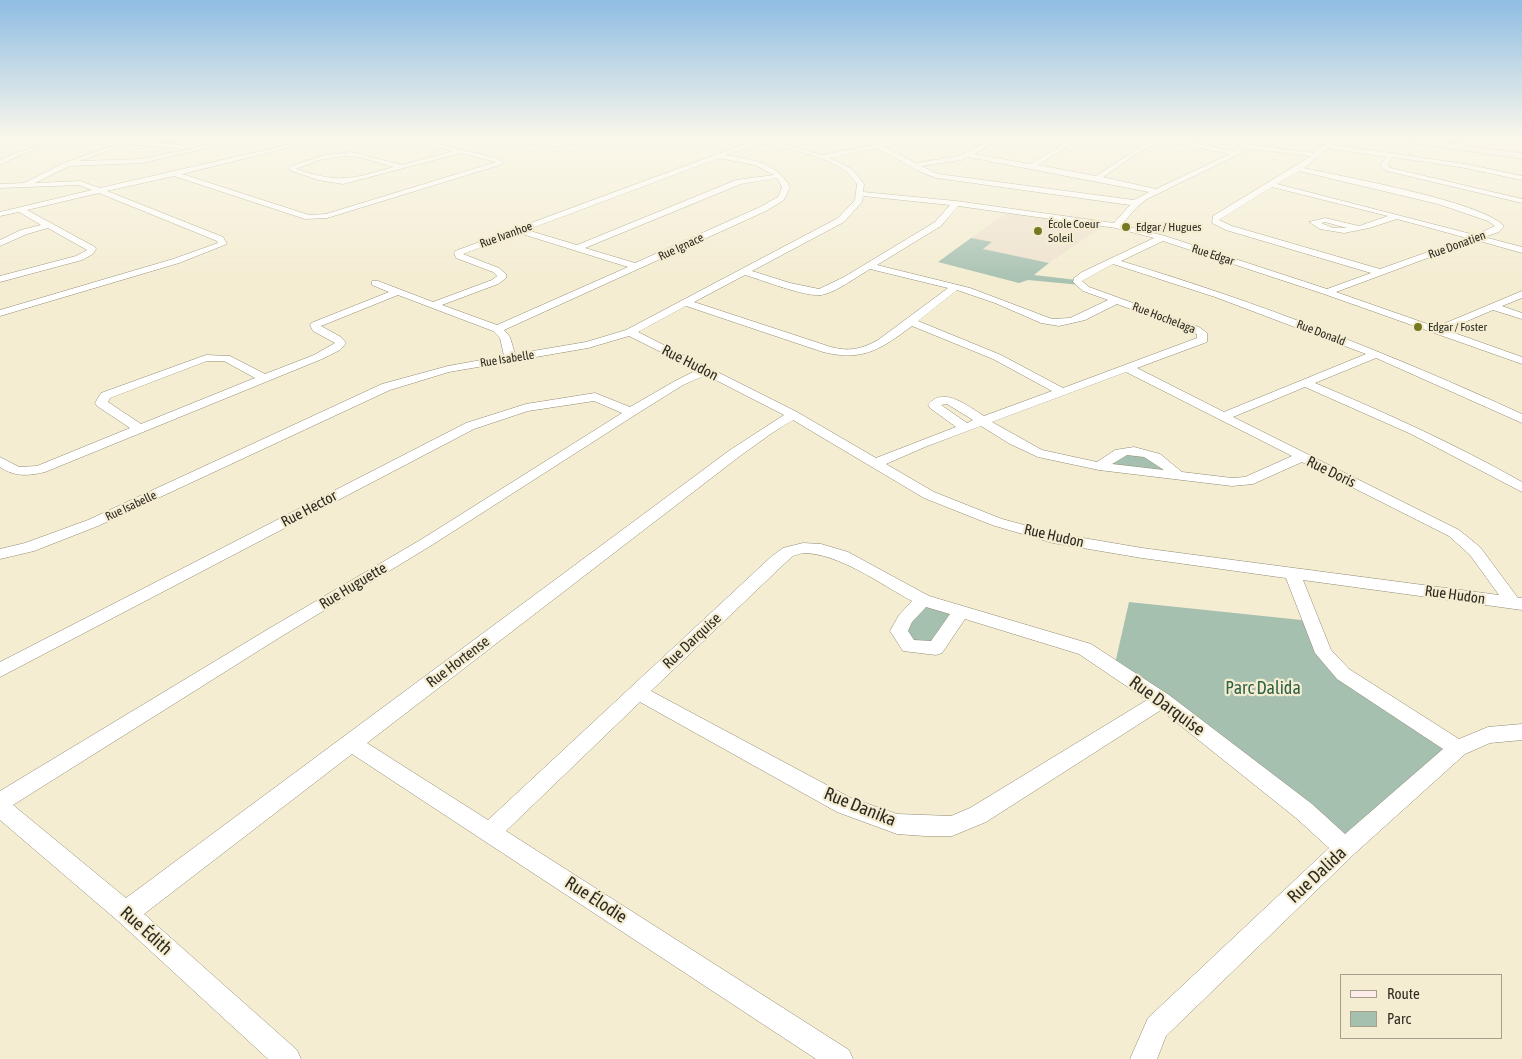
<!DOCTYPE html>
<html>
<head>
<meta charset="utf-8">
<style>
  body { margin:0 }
  #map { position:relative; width:1522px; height:1059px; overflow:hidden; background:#f4edd2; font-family:"Asap Condensed",sans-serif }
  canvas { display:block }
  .legend { position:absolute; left:1340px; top:974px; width:162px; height:65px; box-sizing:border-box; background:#f4edd2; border:1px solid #a59f8b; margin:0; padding:6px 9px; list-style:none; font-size:15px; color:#2e2b21 }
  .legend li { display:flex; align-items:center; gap:10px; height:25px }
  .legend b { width:25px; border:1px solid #a59f8b }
</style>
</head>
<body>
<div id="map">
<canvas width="1522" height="1059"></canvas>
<ul class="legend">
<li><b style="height:6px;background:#feedea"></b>Route</li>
<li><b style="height:14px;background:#a6c0b0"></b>Parc</li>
</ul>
</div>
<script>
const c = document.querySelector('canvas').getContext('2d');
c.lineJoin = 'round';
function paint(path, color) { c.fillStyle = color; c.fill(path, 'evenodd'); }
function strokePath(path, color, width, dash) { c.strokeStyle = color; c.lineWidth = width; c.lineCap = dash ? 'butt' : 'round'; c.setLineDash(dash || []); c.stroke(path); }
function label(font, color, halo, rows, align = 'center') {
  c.font = font + ' "Asap Condensed",sans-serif'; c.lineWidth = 4.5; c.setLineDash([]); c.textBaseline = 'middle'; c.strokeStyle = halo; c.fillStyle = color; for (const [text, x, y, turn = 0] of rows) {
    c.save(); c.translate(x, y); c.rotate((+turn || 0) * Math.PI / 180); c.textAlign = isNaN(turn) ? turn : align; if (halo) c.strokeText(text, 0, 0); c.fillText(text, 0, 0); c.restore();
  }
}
paint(new Path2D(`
  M1010,210L1106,224L1049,263L983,249L991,242L971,238Z`), '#eee1cd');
paint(new Path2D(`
  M971,238L992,242L983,249L1049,263L1034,275L1077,280L1081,285L1028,280L1019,283L938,262Z
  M1127,451L1147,453L1177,475L1099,466Z
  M923,600L961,612L936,648L909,646L905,619Z
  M1129,602L1311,621L1324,653L1458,748L1345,848L1114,668Z`), '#a6c0b0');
const minor = new Path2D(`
  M69,138H78L22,154L0,165V160L18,152Z
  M135,138H144L137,141L183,145L186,147L183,149L127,144L79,161L142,159L241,138H251L142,163L69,166L35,183L80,181L100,188L318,138H328L182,174L309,215L326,214L496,162L461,153L343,184L318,180L289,170L291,166L326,155L351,152L402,165L453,151L426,144L421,138H427L430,142L500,159L503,162L500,165L327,218L305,219L174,176L107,191L223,237L227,244L179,263L0,316V310L173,259L218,243L217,241L99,193L27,210L95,247L96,249L93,254L82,260L0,282V276L76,256L87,250L48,228L27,234L0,246V240L21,230L41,225L19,212L0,216V212L92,190L79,185L0,188V184L24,183L64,163ZM343,156L359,157L394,167C350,179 341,184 296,169L319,160Z
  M514,138L552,142L591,138C574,149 532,148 514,138Z
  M734,138H746L778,143L822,155L911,138H922L884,147L916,163L959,156L996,138H1003L974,154L1030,164L1074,138H1081L1038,165L1096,176L1138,148L1157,140L1154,138H1166L1235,151L1245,138H1251L1246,144L1314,153L1319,147L1328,144L1465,164L1522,176V180L1465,168L1393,157L1387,165L1391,168L1522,199V203L1387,171L1380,166L1386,157L1328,148C1322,150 1313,163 1304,168C1343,177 1481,201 1504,226L1499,232L1484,237L1522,247V253L1476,240L1336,292L1436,327L1522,291V298L1502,306L1522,313V319L1493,310L1446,330L1522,357V364L1324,294L1163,241L1121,261C1258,302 1391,354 1522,414V423L1376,358L1315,383C1386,413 1455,444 1522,482V492L1411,434L1305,387L1233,417L1459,530L1480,547L1518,598H1522V610L1303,580L1331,650L1349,669L1459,739L1488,727L1522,724V740L1490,743L1465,754L1353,855L1166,1036L1157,1059H1130L1148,1018L1329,848L1296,818L1161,710L986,822L952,836H925L897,834L837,812L640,702L506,831L849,1050L853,1059H816L352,754L144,914L297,1050L301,1059H268L118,921L0,820V791L270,628L422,539L622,413L594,401L528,411L474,429L0,677V662L466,423L526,404L595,393L630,407L675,381L697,370L629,336L588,348L449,372L390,390L98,526L34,551L0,559V549L25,543L88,520L382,384L448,366L504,356L500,338L493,331L398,295L321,326L341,337L346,343L340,350L322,359L45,472C28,476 15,477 0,467V457L19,467L37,466L130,428L97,406L95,403L101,393L206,355L230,356L265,374L314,355L335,343L313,331L310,325L311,323L389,292L372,285V281H378L433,302L492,280L497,276L493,272L456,258L454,253L455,251L750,142ZM1164,141L1230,154L1156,189L1103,177L1142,150ZM758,143C784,148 826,155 847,172C850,175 854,180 857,184L855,200L838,218L626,330L586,342L515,354L510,337L504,330L766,211L784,200L790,187C777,163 751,159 726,155ZM877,148C897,157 915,172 937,178L1130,205L1114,223L956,201L863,192L864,184L852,169L830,158ZM1244,148L1311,156L1213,216L1212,223L1226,230L1371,273L1327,289L1165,236L1121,225L1139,205L1147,199L1239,154ZM968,157L1149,192L1134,200L938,174L921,166L961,160ZM719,158L755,165L774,175L736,180L577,245L527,230ZM1299,171L1438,204L1488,221L1495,226L1475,235L1277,184ZM777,178L782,187L778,197L760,207L635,263L585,248L741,184ZM1272,187L1388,216L1359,226L1325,218L1309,222L1320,229L1344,233L1369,228L1397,219L1467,238L1380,269L1232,226L1219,220ZM863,196L950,205L935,222L844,277L819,289L790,283L752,271L844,222L862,202ZM958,206L1116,228L1154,238L1082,272L1074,278L1073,282L1083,291L1108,300L1070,318L1052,319L970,288L877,265L941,226ZM1325,222L1347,228H1333L1321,223ZM519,233L628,267L497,325L442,305L498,284L506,278V274L499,268L463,254ZM1113,264L1215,297L1366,354L1224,412L1137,368L1207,342V333L1199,327L1089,287L1082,281ZM870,269L948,288L878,340C862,349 849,352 831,347L694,302L745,275C762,280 805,297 821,295C835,293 858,276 870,269ZM957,290L995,303L1041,323L1059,326L1085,320L1117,304L1191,331L1197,334V338L1063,388L1001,355L918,321ZM686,306L823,352C863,362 881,349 912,326L993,359L1052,391L984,416C969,407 943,385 928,405L930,408L956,427L876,458L797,412L638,332ZM207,361H224L255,378L141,424L108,402L110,398ZM1126,372L1292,456L1245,477L1232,478L1182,472L1160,454L1134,447L1115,450L1097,462L1042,450L992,422ZM706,375L784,415L730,450L126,898L13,805L282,636L432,545L635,415L683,385ZM946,404H947L973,420L967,423L941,405ZM793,420L924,498L992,525L1053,543L1142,558L1286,578L1315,653L1337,679L1443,749L1345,834L1312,804L1169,695L1091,644L929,596L848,552L821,544L803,543L783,548L772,556L488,820L367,743L740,456L772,433ZM981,426L1010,444L1038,457L1099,470L1232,486L1253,484L1302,462L1449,536L1470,555L1499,595L1142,548L1054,533L1002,519L934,492L886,464L925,447ZM1127,455L1144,457L1164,470L1112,464ZM803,553C839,553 880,584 912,601L899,615L890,631L903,651L936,655L942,653L965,619L1079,654L1147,700L970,808L951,816L897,814L851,798L651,691L784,564L793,556ZM926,607L950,614L931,641L914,640L908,631L912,622Z
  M1467,138H1473L1464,148H1460L1459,147Z`);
const secondary = new Path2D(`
  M1393,138H1413L1522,153V159L1397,141Z`);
strokePath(minor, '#918b73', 1);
strokePath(secondary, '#918b73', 1);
paint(minor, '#fff');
paint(secondary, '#feedea');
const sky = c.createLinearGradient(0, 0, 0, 286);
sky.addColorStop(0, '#8fbde3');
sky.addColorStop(0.48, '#faf7eb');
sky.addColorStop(1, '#faf7eb00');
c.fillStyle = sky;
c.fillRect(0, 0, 1522, 286);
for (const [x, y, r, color] of [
  [1126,227,5,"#747922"],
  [1038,231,5,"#747922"],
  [1418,327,5,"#747922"]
]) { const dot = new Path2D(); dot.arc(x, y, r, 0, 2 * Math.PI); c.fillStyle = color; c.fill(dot); strokePath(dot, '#f4edd2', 2); }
label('12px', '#2e2b21', '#f4edd2', [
  ["École Coeur",1048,224],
  ["Soleil",1048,238],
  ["Edgar / Hugues",1136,227],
  ["Edgar / Foster",1428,327]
], 'left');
label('12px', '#2e2b21', '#f4edd2', [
  ["Rue Ivanhoe",506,235,-20],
  ["Rue Donatien",1457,245,-20],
  ["Rue Ignace",681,247,-25],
  ["Rue Edgar",1213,255,18],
  ["Rue Hochelaga",1164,318,21],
  ["Rue Donald",1321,333,21],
  ["Rue Isabelle",507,359,-9],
  ["Rue Isabelle",131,506,-25]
]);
label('15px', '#2e2b21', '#f4edd2', [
  ["Rue Hudon",690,363,27],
  ["Rue Doris",1331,472,26],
  ["Rue Hector",309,509,-28],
  ["Rue Hudon",1054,536,13],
  ["Rue Huguette",353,586,-31],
  ["Rue Hudon",1455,595,8],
  ["Rue Darquise",692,641,-43],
  ["Rue Hortense",458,662,-37]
]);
label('18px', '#2f6247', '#f4edd2', [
  ["Parc Dalida",1263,688]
]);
label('18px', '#2e2b21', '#f4edd2', [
  ["Rue Darquise",1167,706,36],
  ["Rue Danika",860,807,22],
  ["Rue Dalida",1317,875,-43],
  ["Rue Élodie",596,900,33],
  ["Rue Édith",146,931,42]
]);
</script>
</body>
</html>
